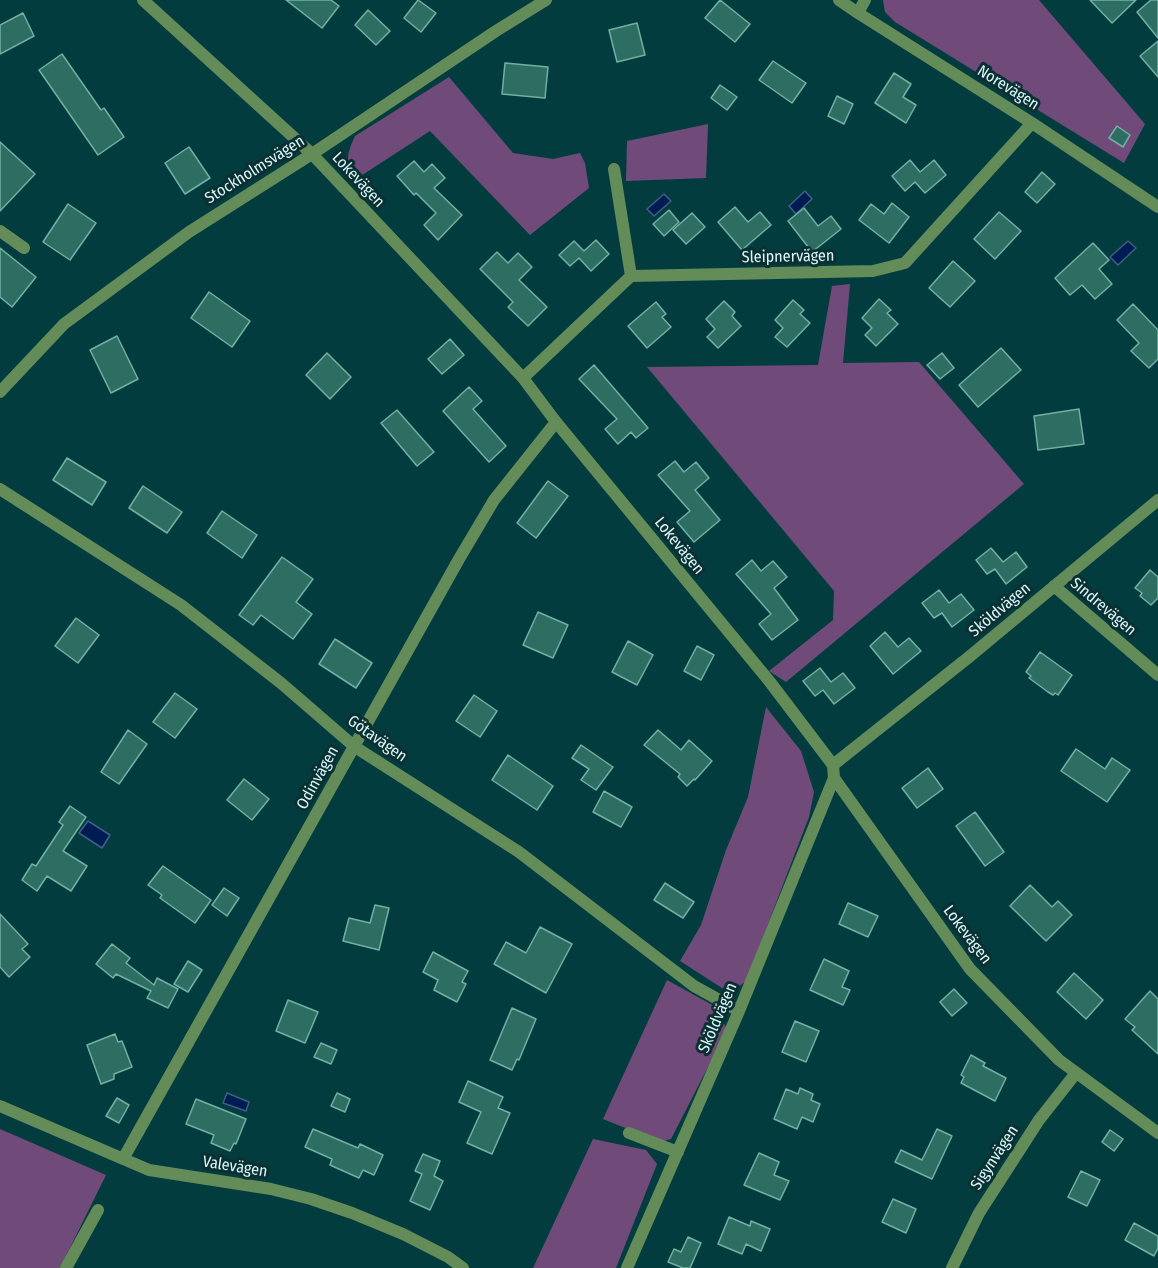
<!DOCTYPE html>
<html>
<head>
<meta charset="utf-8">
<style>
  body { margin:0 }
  canvas { display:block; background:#023c3f }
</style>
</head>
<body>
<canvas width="1158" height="1268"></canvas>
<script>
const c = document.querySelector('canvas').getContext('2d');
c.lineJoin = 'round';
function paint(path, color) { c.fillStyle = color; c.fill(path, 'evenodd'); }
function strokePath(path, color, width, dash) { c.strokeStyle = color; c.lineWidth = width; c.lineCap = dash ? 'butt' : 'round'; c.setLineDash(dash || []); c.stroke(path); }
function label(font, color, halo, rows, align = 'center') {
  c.font = font + ' "Fira Sans Condensed",sans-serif'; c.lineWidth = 6; c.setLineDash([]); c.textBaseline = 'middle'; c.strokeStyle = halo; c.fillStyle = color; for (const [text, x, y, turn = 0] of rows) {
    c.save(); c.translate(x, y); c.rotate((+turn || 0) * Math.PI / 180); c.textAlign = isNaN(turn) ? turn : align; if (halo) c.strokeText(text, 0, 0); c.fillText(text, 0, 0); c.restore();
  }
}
paint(new Path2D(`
  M883,0H1039L1145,124L1124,163L895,22L885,12Z
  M449,77L513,153L553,159L580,153L585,163L589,188L530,235L430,131L353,181C346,162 346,155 355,136Z
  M708,124L706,178L626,181L627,141Z
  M850,284L843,363L919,362L1024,484L786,682L769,671L833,620L834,591L647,367L818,365L832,286Z
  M766,707L801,751L814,792L809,817L746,981L733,991L722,988L680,961L701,925L726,850L748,797Z
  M667,980L716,1007L727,1030L671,1139L660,1142L603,1119Z
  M0,1129L106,1175L60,1268H0Z
  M593,1139L646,1150L657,1164L616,1268H533Z`), '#704b79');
const water = new Path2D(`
  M805,191L812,199L796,214L789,206Z
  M664,194L671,201L654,216L647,209Z
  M1128,241L1136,248L1118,265L1110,257Z
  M88,821L110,835L102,848L79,833Z
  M227,1093L249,1102L246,1111L223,1103Z`);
paint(water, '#001c53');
strokePath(water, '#415e85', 1.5);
const building = new Path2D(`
  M286,0H331L339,6L322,28Z
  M418,0L436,13L421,32L404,18Z
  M720,0L750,24L735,42L705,18Z
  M1090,0H1136L1112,23Z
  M1151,0H1158V38L1137,12Z
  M368,10L390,31L376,45L355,25Z
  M23,13L34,36L0,54V25Z
  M637,23L645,55L617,62L609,30Z
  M1158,41V77L1140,56Z
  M62,54L101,110L104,108L124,137L98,155L39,70Z
  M773,61L806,83L792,103L759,80Z
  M505,63L548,67L545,98L502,94Z
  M894,73L911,84L903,97L916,105L906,123L875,103Z
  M720,85L737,97L727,110L711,98Z
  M837,96L853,104L844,124L828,116Z
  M1117,126L1130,135L1123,147L1109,138Z
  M0,142L35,174L0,211Z
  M189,147L210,178L185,194L165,163Z
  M910,160L920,172L934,160L946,175L925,193L915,182L905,191L892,176Z
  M414,161L424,172L432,164L445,178L434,188L462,215L438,240L424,225L436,213L416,193L414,195L397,176Z
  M1042,172L1055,184L1037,203L1025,192Z
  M892,203L909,217L889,243L859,220L871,204L884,214Z
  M68,204L96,223L70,260L43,242Z
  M735,207L748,222L760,212L771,225L742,250L718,222Z
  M804,208L818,226L831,216L841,229L812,252L788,221Z
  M669,210L679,222L664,236L653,224Z
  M999,212L1021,231L995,259L974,239Z
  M692,213L705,227L686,244L673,230Z
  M596,240L609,254L591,271L579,258L570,266L559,255L574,241L584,251Z
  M1093,243L1109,260L1099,269L1112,284L1095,299L1082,285L1070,295L1055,278Z
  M0,248L36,277L12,307L0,297Z
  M497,252L508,263L518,253L532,267L519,280L547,307L528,326L508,307L513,302L480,269Z
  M953,261L975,281L950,307L929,288Z
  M209,292L250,321L232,347L191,318Z
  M879,299L891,310L887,313L898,324L876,346L865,335L872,328L862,318Z
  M793,300L804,310L800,314L810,323L787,347L775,337L783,328L775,320Z
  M724,301L735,312L732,316L741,326L718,348L707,337L715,329L706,319Z
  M656,302L666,314L662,317L671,327L647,348L628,326Z
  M1133,304L1158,330V359L1149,368L1131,351L1139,343L1117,320Z
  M117,336L138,379L111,393L90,350Z
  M450,339L464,355L442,374L428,359Z
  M1001,348L1021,370L978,407L959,385Z
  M327,353L351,377L330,399L306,375Z
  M942,353L954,368L940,379L927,365Z
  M594,365L648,428L636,438L631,432L618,444L605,429L617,419L579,379Z
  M469,387L482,401L473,409L506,446L489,462L443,411Z
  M1079,409L1084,444L1038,450L1034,416Z
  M397,410L434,452L417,466L381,423Z
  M67,458L106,482L92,505L53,480Z
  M675,461L684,472L696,462L709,478L695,490L720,520L694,542L677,522L690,511L658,475Z
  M548,481L568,496L536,538L517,523Z
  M143,486L182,512L167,533L129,508Z
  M222,511L257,535L242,558L207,533Z
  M991,548L1003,562L1016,552L1027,567L1006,584L995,569L987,574L976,560Z
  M282,557L313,579L296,602L312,614L293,639L261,615L253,625L239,615Z
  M752,560L761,571L773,561L787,577L774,588L798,620L772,640L759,624L771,614L736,574Z
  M1150,570L1158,577V598L1151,605L1140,596L1142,593L1135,588Z
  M939,590L949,603L961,594L974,610L952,627L942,613L934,618L922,603Z
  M538,612L568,625L553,658L523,645Z
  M76,618L99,635L78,663L55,646Z
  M885,632L898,647L909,638L921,651L893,674L870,646Z
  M335,639L372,663L356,688L319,664Z
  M628,641L653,655L637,685L612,672Z
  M697,646L714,655L701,680L684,671Z
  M1040,652L1072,675L1058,695L1055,693L1053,695L1048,692L1029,678L1031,676L1026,672Z
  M820,668L831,682L843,673L855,688L834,704L823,690L815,696L803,681Z
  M175,693L197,709L175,738L153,722Z
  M474,695L497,711L480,737L456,721Z
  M128,730L147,744L119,784L101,772Z
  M658,730L681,750L689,740L712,761L695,780L694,779L687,786L678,777L680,774L644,745Z
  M581,745L613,767L596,790L581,780L589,769L572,758Z
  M1076,749L1105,769L1112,758L1130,770L1107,802L1061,771Z
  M508,755L553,786L537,810L492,780Z
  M928,768L943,789L917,808L902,788Z
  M244,779L269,799L252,820L227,800Z
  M604,791L632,807L621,827L593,812Z
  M70,806L86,817L63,851L87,866L71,891L47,876L37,891L22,880L32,864L36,866L63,825L59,822Z
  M975,812L1004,852L985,866L956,826Z
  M163,866L211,900L195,923L160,898L162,895L148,885Z
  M665,883L694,902L683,918L654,900Z
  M1030,885L1052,907L1058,901L1072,915L1046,941L1010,906Z
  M224,888L239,898L227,916L212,905Z
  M848,903L878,916L868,937L839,924Z
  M375,905L389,908L379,950L343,941L349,918L370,923Z
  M0,914L28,944L22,949L30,957L9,977L0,967Z
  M540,927L572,944L546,993L494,964L506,942L526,953Z
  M112,944L130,958L126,963L154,985L157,978L178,989L168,1008L147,998L151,991L116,974L113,978L96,964Z
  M433,952L468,971L462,982L466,984L457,1002L434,990L438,980L423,972Z
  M824,959L849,971L842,987L850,990L843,1005L810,990Z
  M188,961L202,970L188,992L174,984Z
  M1074,973L1103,1000L1086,1019L1057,992Z
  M954,989L967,1003L952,1016L940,1002Z
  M1150,991L1158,999V1054L1132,1030L1135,1027L1125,1019Z
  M288,1000L318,1012L305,1043L276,1031Z
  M512,1008L536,1019L519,1060L517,1059L512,1070L490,1060Z
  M795,1021L819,1031L806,1062L782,1052Z
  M115,1034L118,1042L122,1041L132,1067L114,1074V1079L101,1084L87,1045Z
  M321,1043L337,1050L331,1064L314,1057Z
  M971,1055L985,1063L983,1066L1006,1078L995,1101L961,1083L964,1077L961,1075Z
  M468,1081L503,1097L498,1108L510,1113L492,1154L467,1143L481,1112L459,1102Z
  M800,1088L813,1094L811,1100L820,1104L813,1122L802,1117L797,1129L774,1119L786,1089L798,1094Z
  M337,1093L350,1099L345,1112L331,1106Z
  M117,1098L129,1105L119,1123L106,1116Z
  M196,1099L246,1119L236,1144L234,1143L230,1151L211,1143L214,1135L186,1124Z
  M313,1129L358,1148L360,1144L383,1155L374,1175L363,1170L359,1178L330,1165L332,1159L305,1147Z
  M937,1129L952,1136L932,1179L895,1162L901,1150L922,1160Z
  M1110,1130L1123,1139L1114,1151L1102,1142Z
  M759,1153L779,1162L774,1175L789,1181L780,1200L744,1185Z
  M423,1154L440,1161L434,1176L443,1181L430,1210L410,1201L422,1174L415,1171Z
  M1081,1171L1100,1180L1087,1206L1068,1197Z
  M893,1199L916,1209L906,1233L882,1222Z
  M729,1217L750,1226L751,1221L770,1229L761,1251L746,1244L742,1254L718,1244Z
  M1134,1223L1158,1236V1248L1154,1256L1125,1240Z
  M688,1237L701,1243L690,1268H683L668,1262L674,1249L681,1252Z`);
paint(building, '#2e6d62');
strokePath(building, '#71b0a3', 1.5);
strokePath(new Path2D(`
  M143,0L312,154L523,378L556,422L770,682L833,765L834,778L970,969L1059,1060L1158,1133
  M839,0L858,13L1032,123L1158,207
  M858,13L865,0
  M614,169L631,276
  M0,231L24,248
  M523,378L631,276L873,271L905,263L1032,123
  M0,489L181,605L281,683L355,747L519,852L694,986L739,1011
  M1054,586L1158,675
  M833,765L969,657L1158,500
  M0,1106L149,1170L271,1189L311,1199L352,1213L403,1234L448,1257L463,1268
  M629,1133L678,1152
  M123,1159L459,559L494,500L556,422
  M66,1268L98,1210
  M627,1268L739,1011L834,778
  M952,1268L979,1213L1039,1120L1076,1073`), '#638c59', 12);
strokePath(new Path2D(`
  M0,392L64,324L189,232L312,154L496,31L546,0`), '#638c59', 12);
label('16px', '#d8f8fa', '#0c3032', [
  ["Norevägen",1008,88,32],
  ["Stockholmsvägen",255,170,-32],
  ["Lokevägen",358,180,47],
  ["Sleipnervägen",788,257,-1],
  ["Lokevägen",679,546,51],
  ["Sindrevägen",1103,607,40],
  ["Sköldvägen",1000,610,-40],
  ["Götavägen",377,739,35],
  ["Odinvägen",318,778,-61],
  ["Lokevägen",967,935,53],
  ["Sköldvägen",718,1018,-67],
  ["Sigynvägen",995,1158,-57],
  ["Valevägen",235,1167,9]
]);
</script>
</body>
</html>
